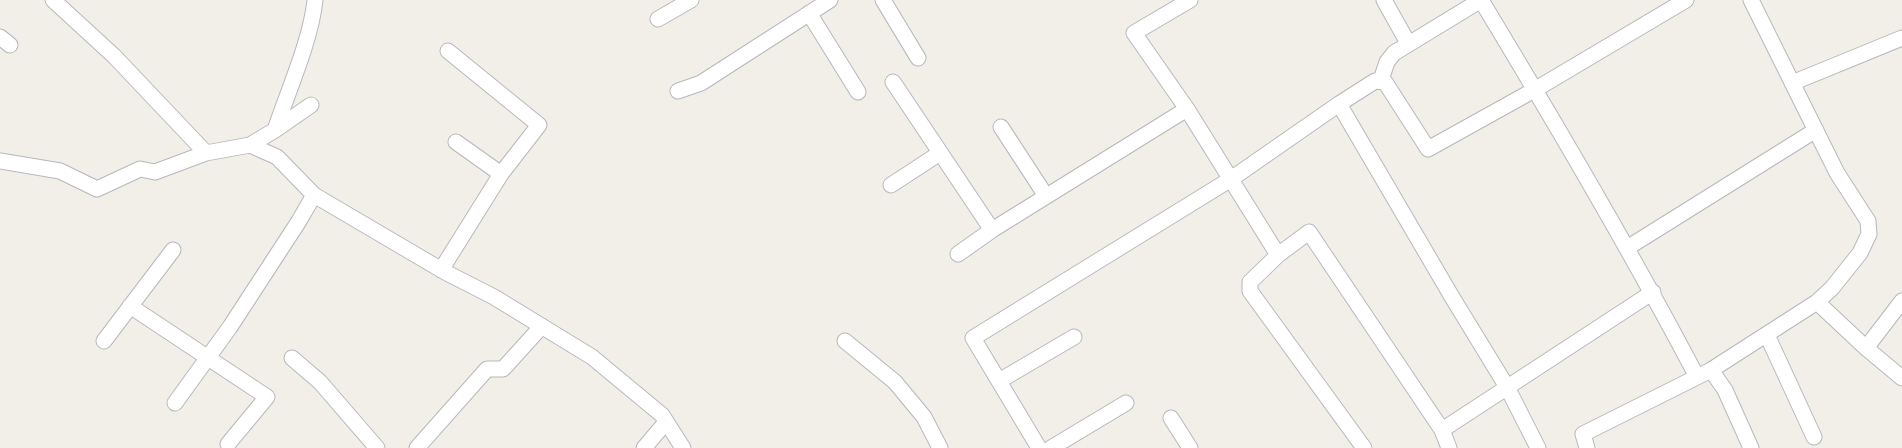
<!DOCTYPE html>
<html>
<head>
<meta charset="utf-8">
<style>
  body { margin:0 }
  canvas { display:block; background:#f1efe8 }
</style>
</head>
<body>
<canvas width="1902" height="448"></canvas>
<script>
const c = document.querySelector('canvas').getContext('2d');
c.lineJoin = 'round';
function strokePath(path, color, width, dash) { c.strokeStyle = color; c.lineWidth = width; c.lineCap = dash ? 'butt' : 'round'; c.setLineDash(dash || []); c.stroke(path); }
const minor = new Path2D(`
  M53,0L114,56L206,153
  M883,0L918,58
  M1190,0L1134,33L1187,109L1278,255L1250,282V291L1364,448
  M1384,0L1408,43
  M1481,0C1556,124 1630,249 1697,377
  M809,13L858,92
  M658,19L691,0
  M0,37L10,45
  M1381,80L1387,62L1394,53L1481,0
  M893,82L992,230
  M1792,83L1902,38
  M678,91L701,83L830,0
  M1339,104L1375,81L1385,82L1428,149L1536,89L1686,0
  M1001,127L1046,196
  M275,130C288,91 311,40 315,0
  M456,142L501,174
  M250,145L277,157L314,195L445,272L494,297L592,357L662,415L683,448
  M0,161L60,171L97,189L140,169L155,172L206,153L250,145L275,130L311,105
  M891,185L940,153
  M1627,248L1816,130
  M958,254L992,230L1187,109
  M1278,255L1309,232L1442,430L1449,448
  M441,270L501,174L539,125L448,51
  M1817,302L1866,348L1902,378
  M130,306L267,397L228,444
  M1767,335L1814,437
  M104,341L173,250
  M845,341L895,382L924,417L940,448
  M1866,348L1902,301
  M292,358L320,382L377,448
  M1711,370L1725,390L1751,448
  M999,381L1074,337
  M175,403L230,327L299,221L314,195
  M1171,418L1190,448
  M1442,430L1653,292
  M417,448L487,369H503L542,326
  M644,448L666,422
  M1039,448L973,338L1231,179L1339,104L1452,297L1507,387L1538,448
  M1051,448L1126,403
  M1587,448L1583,434L1711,370L1817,302L1832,288L1860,253L1869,234L1868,221L1837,173L1751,0`);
strokePath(minor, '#b5b8bc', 17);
strokePath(minor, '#fff', 15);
</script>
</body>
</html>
